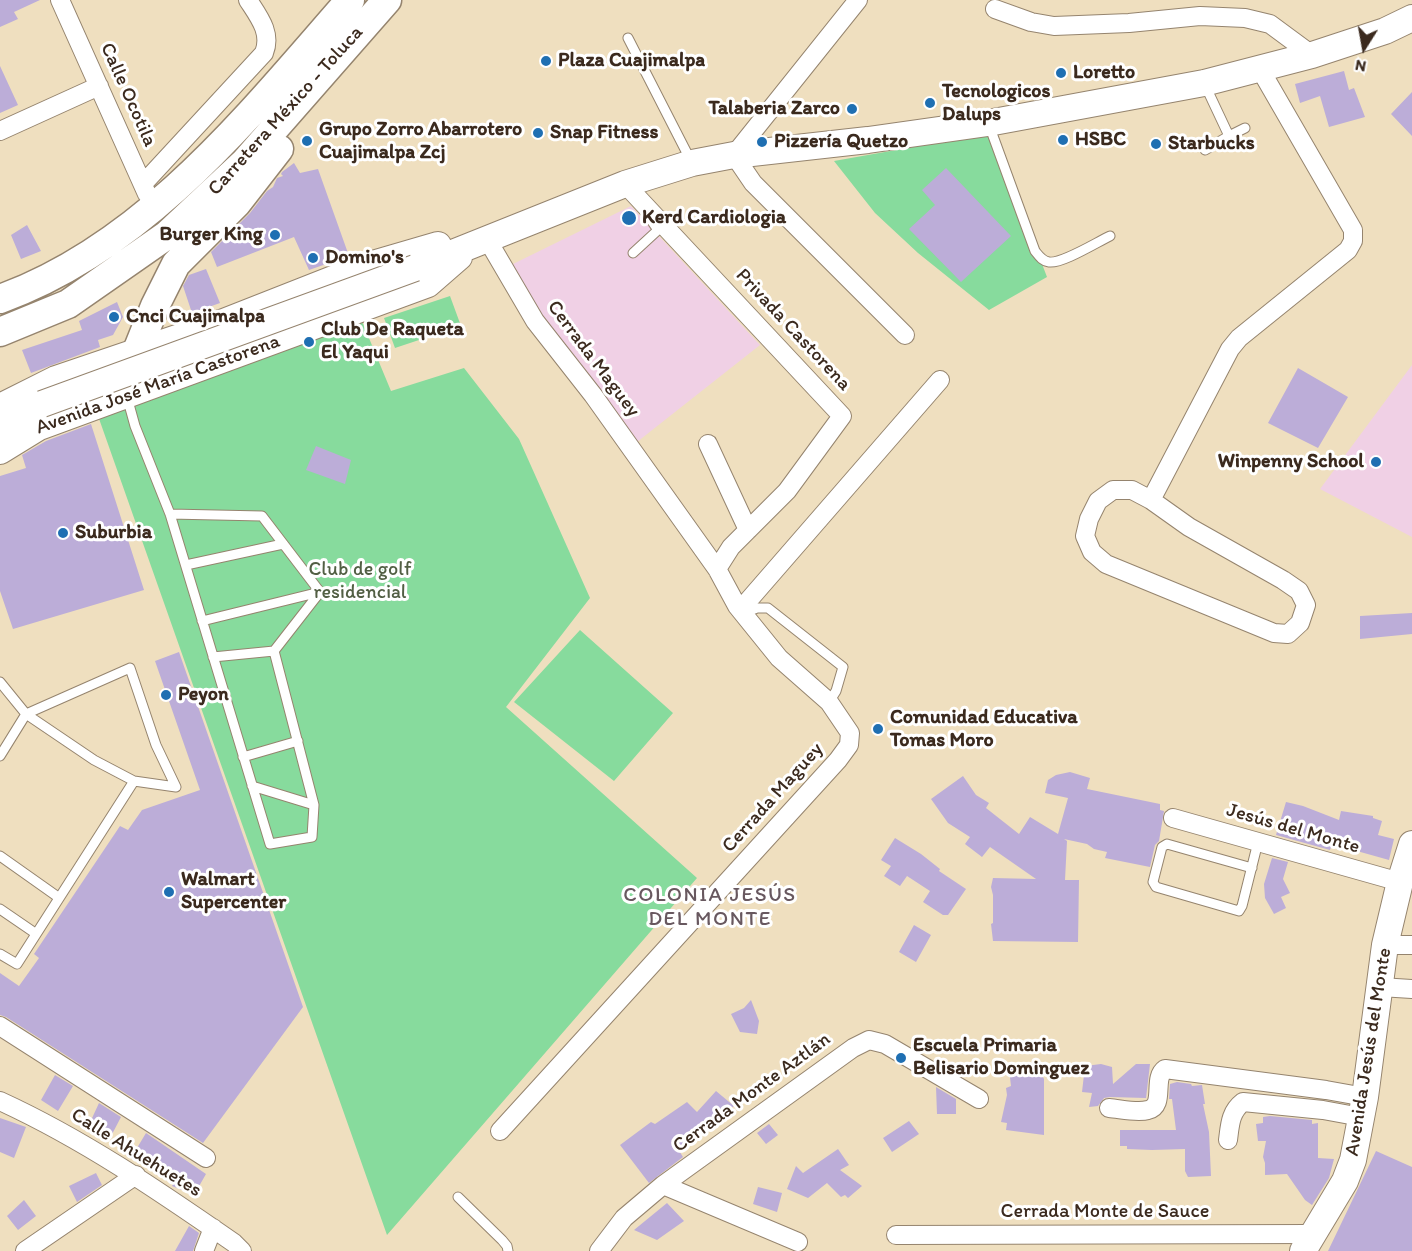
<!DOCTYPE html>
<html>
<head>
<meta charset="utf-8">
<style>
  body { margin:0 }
  #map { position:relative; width:1412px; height:1251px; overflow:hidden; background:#efdfbf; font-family:Itim,sans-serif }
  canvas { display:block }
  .north { position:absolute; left:1334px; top:18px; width:60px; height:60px; -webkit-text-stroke:4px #fff; paint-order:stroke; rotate:191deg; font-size:16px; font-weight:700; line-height:24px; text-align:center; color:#3b2a1e }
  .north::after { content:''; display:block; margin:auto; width:21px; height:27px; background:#3b2a1e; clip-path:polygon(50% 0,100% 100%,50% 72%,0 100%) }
</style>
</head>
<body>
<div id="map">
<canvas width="1412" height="1251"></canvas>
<div class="north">N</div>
</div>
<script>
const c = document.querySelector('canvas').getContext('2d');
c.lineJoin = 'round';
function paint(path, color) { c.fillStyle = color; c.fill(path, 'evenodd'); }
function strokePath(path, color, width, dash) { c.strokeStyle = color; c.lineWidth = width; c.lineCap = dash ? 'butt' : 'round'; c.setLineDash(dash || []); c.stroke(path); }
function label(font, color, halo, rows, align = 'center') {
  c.font = font + ' Itim,sans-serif'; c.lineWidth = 6; c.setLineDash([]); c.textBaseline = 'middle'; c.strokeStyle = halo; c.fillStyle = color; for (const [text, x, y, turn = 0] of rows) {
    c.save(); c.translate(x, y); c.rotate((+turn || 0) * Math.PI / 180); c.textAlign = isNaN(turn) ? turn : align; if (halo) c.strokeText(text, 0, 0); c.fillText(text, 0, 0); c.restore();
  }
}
paint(new Path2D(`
  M631,206L760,345L637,442L549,334L511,265Z
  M1412,365V537L1320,489Z`), '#f0d0e5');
paint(new Path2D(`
  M992,133L1047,277L989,310L918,253L875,213L834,161Z
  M450,296L461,326L395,348L384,318Z
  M359,314L391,391L464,368L519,439L590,598L506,707L697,878L387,1235L97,413Z
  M580,630L673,713L614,781L514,702Z`), '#87db9d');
paint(new Path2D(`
  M0,0H40L14,12L18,19L0,27Z
  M0,66L18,105L0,113Z
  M1344,71L1349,90L1354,88L1365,117L1329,127L1320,96L1300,103L1295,84Z
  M1412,92V136L1391,114Z
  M294,163L300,173L318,169L349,256L309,270L294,237L217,267L211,252L250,213L267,191L273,187L277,178L283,176L281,174L282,172Z
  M946,168L1011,236L961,282L909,229L935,205L922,190Z
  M27,225L41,251L21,259L11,235Z
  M206,269L220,303L192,313L183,286L189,275Z
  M117,302L123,317L113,335L98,340L100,347L31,373L22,350L82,330L79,321Z
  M1298,368L1348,397L1318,448L1268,423Z
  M91,424L144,590L13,629L0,591V476L26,468L22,455L46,441Z
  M316,446L351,460L345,484L306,470Z
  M1412,613V634L1360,639V616Z
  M179,652L303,1007L203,1143L6,1017L0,1015V973L19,986L39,958L34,954L120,826L128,830L142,810L200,790L155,661Z
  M1070,772L1090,778L1087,789L1160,804V810L1164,811L1159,841L1155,845L1150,867L1105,858L1107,852L1094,849L1087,844L1064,839L1067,841L1065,880H1079L1078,942L993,941L991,924L993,923V895L991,887L993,878L1036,879L990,847L982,857L965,844L970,837L948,823L931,799L963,776L976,795L989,803L986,808L1019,834L1030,817L1058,834L1068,798L1045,793L1048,780L1056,775Z
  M1286,802L1303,806L1339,820L1341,811L1373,816V818L1382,821L1378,835L1394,839L1389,860L1332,844L1330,850L1276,835Z
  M895,838L921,854L940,869L939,871L966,889L948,915H943L923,902L930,891L907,876L900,886L884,876L891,866L881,860Z
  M1272,858L1288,862L1283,879L1290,893L1281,897L1286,908L1274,914L1265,898L1264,884Z
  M914,925L931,935L916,962L899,952Z
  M751,1000L759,1021L757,1034L740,1032L731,1014L744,1008Z
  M1101,1064L1112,1067L1113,1084L1136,1064H1150L1146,1098L1110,1097L1104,1098L1098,1106L1089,1107L1092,1093L1082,1092L1085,1066Z
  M1022,1068L1039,1070L1044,1079V1135L1006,1130L1007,1123L1001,1122L1007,1095L1006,1088L1011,1086L1009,1069Z
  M55,1075L73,1086L58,1111L41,1100Z
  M1177,1082L1191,1084L1192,1086L1202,1085L1205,1104H1203L1209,1132L1211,1176L1188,1177L1185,1171V1149L1152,1150L1127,1149V1146H1120V1130H1176L1172,1099H1169L1170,1084Z
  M936,1087L956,1099V1114H937Z
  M716,1091L734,1106L678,1149L683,1157L649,1183L620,1145L651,1122L655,1124L687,1102L697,1112Z
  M99,1103L121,1117L109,1140L87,1129Z
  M1270,1116L1312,1120V1124L1318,1123V1158L1334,1159L1329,1178L1312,1205L1305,1200L1287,1174L1265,1175V1163L1263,1157L1266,1141H1258L1256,1124L1263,1123V1117Z
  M0,1118L26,1127L14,1158L0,1152Z
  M909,1121L919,1134L892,1152L883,1138Z
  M769,1124L778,1135L766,1144L757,1133Z
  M146,1133L206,1174L194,1195L172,1186L177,1178L134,1153Z
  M838,1149L849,1165L840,1170L862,1186L848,1198L845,1195L841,1197L827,1183L808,1198L787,1189L796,1166L803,1173Z
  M1376,1151L1412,1167V1251H1328Z
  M96,1173L102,1185L77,1202L69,1186Z
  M758,1187L782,1193L777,1212L753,1204Z
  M24,1200L36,1216L18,1230L7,1216Z
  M667,1203L684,1221L657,1240L634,1230Z
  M189,1226L199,1233L193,1251H175Z`), '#bcadd8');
const lane = new Path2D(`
  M628,38L691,161
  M989,125L1035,251C1039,256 1042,261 1049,262C1062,264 1097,242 1110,236
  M1229,136L1245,128
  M1205,150L1229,136L1205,85
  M633,253L658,230L653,223
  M127,397L135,426L170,514L270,844L312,837L314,805L274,651
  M170,514L262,516L320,592
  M186,565L283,544
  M744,613L757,608H768L843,667L836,691L829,702
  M202,621L320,592
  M213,657L274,651L320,592
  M0,682L26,714L94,760L134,781L176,787L156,745L130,668L26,714L0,756
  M243,757L298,741
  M252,786L314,805
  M0,856L58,897
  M1252,868L1167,844L1162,847L1153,882L1156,887L1239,911L1242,906L1258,842
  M0,909L35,933
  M0,954L17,964L134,781
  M458,1197L502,1240L507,1246L508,1251`);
const street = new Path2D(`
  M60,0L147,194
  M858,0L734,155L753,183L905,335
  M995,9L1031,22L1054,26L1129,23L1200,16L1245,18L1270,24L1312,55
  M0,131L99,86
  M143,184L264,53C272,33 259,17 248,0
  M625,184L842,416L787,491L731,547L717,569
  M487,239L535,321L593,395L717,569L737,606L779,658L829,702L850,733L849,745L838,760L500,1131
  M708,444L748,530
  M1113,490H1132L1151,500L1189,527L1283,580L1299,591L1306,605L1300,623L1288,634L1274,633L1106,564L1092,552L1085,536L1089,519L1098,501Z
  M1151,500L1230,349L1239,338L1348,250L1353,241V230L1260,69
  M741,609L940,380
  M1173,818L1400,882
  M1385,945H1412
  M1380,987L1412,989
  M0,1026L206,1158
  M0,1101C83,1139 159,1191 234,1243L242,1251
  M1109,1108C1121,1109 1137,1113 1148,1110C1166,1106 1152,1078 1165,1069L1326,1090L1365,1097
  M1228,1140C1230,1125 1230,1112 1243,1102L1323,1110L1361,1117
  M663,1185L798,1242
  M896,1235L1313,1234
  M25,1251L136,1175
  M204,1251L213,1228
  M599,1251L624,1218L663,1185L853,1048L869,1040L885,1044L979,1099`);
const secondary = new Path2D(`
  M415,268L625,184L692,163L734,155L868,140L988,123L1204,83L1312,55L1385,31L1412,18
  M0,407L56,379L221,323L366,266L438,245
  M0,427L36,407
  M0,451L39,427L428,284L459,257
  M1303,1251L1345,1181L1353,1160L1365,1097L1385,945L1400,882L1412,844`);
const primary = new Path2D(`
  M0,299C147,246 250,114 350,0
  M0,332L68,304L167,235L245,162L387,0
  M137,351L155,306L176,264L237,203L279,149`);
strokePath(lane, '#95846e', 11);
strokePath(street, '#95846e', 20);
strokePath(secondary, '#95846e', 28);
strokePath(primary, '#95846e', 31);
strokePath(lane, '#fff', 9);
strokePath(street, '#fff', 18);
strokePath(secondary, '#fff', 26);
strokePath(primary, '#fff', 28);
const secondaryBridge = new Path2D(`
  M42,404L415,268`);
strokePath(secondaryBridge, '#95846e', 28, []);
strokePath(secondaryBridge, '#fff', 26);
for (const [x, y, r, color] of [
  [546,61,6,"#1f6fb2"],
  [1061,73,6,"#1f6fb2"],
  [930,103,6,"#1f6fb2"],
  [852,109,6,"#1f6fb2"],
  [538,133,6,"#1f6fb2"],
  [1063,140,6,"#1f6fb2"],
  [307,141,6,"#1f6fb2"],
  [762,142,6,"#1f6fb2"],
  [1156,144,6,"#1f6fb2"],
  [629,218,8,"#1f6fb2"],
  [275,235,6,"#1f6fb2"],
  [313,258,6,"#1f6fb2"],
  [114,317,6,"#1f6fb2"],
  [309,342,6,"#1f6fb2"],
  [1376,462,6,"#1f6fb2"],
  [63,533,6,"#1f6fb2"],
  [166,695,6,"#1f6fb2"],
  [878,729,6,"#1f6fb2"],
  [169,892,6,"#1f6fb2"],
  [901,1058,6,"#1f6fb2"]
]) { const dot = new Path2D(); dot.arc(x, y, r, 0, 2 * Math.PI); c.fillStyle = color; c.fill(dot); strokePath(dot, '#fff', 2); }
label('bold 20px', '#3b2a1e', '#fff', [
  ["Plaza Cuajimalpa",558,61],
  ["Loretto",1073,73],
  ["Tecnologicos",942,92],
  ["Dalups",942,115],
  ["Talaberia Zarco",840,109,"right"],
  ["Grupo Zorro Abarrotero",319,130],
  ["Cuajimalpa Zcj",319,153],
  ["Snap Fitness",550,133],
  ["HSBC",1075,140],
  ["Pizzería Quetzo",774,142],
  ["Starbucks",1168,144],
  ["Kerd Cardiologia",642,218],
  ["Burger King",263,235,"right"],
  ["Domino's",325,258],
  ["Cnci Cuajimalpa",126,317],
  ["Club De Raqueta",321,330],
  ["El Yaqui",321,353],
  ["Winpenny School",1364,462,"right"],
  ["Suburbia",75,533],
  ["Peyon",178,695],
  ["Comunidad Educativa",890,718],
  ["Tomas Moro",890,741],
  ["Walmart",181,880],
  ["Supercenter",181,903],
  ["Escuela Primaria",913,1046],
  ["Belisario Dominguez",913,1069]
], 'left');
label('20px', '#3b2a1e', '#fff', [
  ["Calle Ocotila",128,95,66],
  ["Carretera México - Toluca",286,111,-48],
  ["Privada Castorena",793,330,47],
  ["Cerrada Maguey",593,359,53],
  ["Avenida José María Castorena",158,385,-20],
  ["Cerrada Maguey",773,798,-48],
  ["Jesús del Monte",1293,829,16],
  ["Avenida Jesús del Monte",1369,1052,-81],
  ["Cerrada Monte Aztlán",752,1093,-36],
  ["Calle Ahuehuetes",136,1153,32],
  ["Cerrada Monte de Sauce",1105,1212]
]);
label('20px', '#525f44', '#fff', [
  ["Club de golf",360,570],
  ["residencial",360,593]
]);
c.letterSpacing = '1.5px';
label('21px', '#68585f', '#fff', [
  ["COLONIA JESÚS",710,896],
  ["DEL MONTE",710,920]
]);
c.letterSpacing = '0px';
</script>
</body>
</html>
